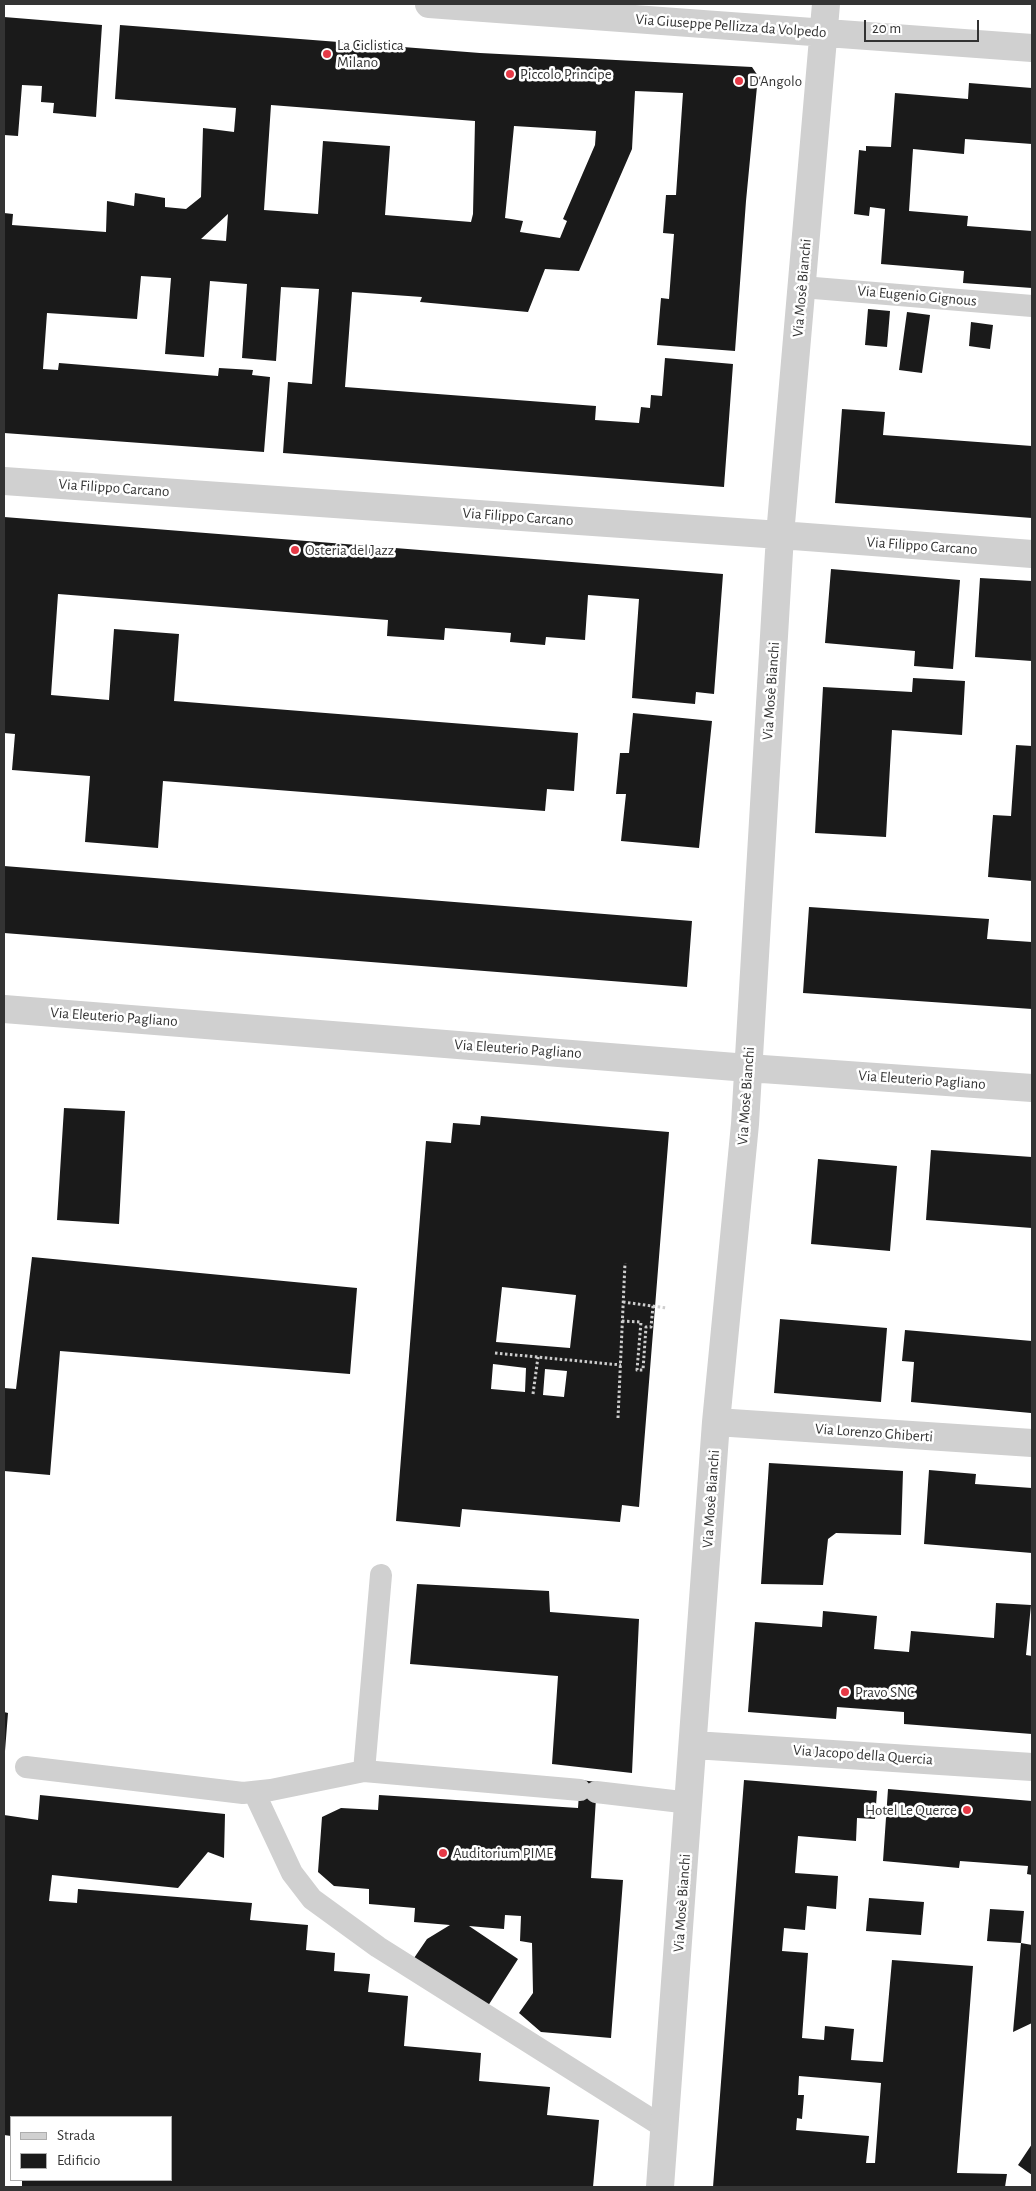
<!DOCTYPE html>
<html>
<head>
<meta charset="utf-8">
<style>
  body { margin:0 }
  #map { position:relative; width:1036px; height:2191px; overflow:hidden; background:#fff; font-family:"Alegreya Sans",sans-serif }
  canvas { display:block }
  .frame { position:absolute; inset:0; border:5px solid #333; pointer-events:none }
  .legend { position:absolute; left:10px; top:2116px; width:162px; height:65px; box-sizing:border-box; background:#fff; border:1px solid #adadad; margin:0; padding:6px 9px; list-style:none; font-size:15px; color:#333 }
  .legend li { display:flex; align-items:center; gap:10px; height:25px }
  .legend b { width:25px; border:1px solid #adadad }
  .scale { position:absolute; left:864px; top:20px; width:115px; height:22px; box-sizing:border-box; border:2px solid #333; border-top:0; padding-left:6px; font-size:15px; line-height:18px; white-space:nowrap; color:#333; -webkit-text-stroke:4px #fff; paint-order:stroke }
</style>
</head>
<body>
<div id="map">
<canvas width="1036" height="2191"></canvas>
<div class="frame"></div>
<ul class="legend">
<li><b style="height:6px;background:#d0d0d0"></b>Strada</li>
<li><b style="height:14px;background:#1a1a1a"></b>Edificio</li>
</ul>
<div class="scale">20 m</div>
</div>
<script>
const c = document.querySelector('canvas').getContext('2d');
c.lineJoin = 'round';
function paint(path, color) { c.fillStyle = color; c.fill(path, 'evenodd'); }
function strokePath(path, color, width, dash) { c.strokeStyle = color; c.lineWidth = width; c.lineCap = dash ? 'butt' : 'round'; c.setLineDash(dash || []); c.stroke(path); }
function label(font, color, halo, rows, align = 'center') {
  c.font = font + ' "Alegreya Sans",sans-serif'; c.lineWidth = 5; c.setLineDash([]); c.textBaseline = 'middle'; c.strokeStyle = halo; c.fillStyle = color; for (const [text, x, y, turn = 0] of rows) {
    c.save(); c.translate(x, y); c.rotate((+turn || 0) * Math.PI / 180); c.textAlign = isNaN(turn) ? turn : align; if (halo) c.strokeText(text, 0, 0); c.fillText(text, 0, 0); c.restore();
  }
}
paint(new Path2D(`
  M4,17L102,25L96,117L53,113L54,103L41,102L42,86L22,85L18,136L4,135Z
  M120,25L480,53L752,67L758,76L746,201L735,351L657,345L661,298L669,299L674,234L663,233L666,195H676L683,93L635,91L632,149L579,271L545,269L528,312L420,302L422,297L352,292L345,387L596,406L595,420L639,423L641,407L650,408L651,395L662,396L665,358L733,364L724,487L283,453L288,382L312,384L319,289L281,287L276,361L242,358L247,284L210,281L204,357L165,354L171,278L141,276L137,319L47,313L43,369L58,370L59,363L218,376L219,368L253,370L252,375L270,377L264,452L4,433V213L13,214L12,225L106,232L107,201L134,206L135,193L165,198V207L186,209L201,197L203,128L234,132L236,108L115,99ZM271,105L475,121L473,214L471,222L385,215L390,146L323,141L318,214L264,210ZM514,126L596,131L595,145L563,219L567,221L560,238L520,232L523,221L505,218ZM228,214L226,241L201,239Z
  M969,83L1032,88V144L965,139L964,154L913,149L909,211L968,216L967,226L1032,231V288L963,283L964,271L881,264L885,209L870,207L869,216L854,214L859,150L866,151V146L891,147L895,93L968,99Z
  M868,309L890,311L887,347L865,345Z
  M907,312L930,315L922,373L899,370Z
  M971,322L993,325L990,349L969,346Z
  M842,409L885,412L883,435L1032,446V518L835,503Z
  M4,517L723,574L714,694L696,692L695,704L632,698L639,599L588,595L585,640L546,637L545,645L510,642L511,633L445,628L444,640L387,636L388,620L58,594L51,695L109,700L114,629L179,634L174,701L578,733L574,791L547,789L545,811L163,781L158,848L85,842L90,776L12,770L15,734L4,733Z
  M831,569L960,580L953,669L914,666L915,651L825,643Z
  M980,578L1032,581V661L975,657Z
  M913,678L965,681L962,735L892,730L886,837L815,833L823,687L912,692Z
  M633,713L712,721L699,848L621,841L626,794H616L620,753H629Z
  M1016,745L1032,746V881L988,877L993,815L1011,816Z
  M4,866L692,921L687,987L4,933Z
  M809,907L989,919L987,939L1032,942V1009L803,993Z
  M64,1108L125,1111L119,1224L57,1220Z
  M481,1116L669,1132L639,1507L622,1505L620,1522L462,1509L460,1527L396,1521L426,1141L451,1143L453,1123L480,1125ZM502,1287L576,1295L570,1348L496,1342ZM493,1364L526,1368L525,1392L491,1389ZM545,1369L567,1371L564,1397L543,1395Z
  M931,1150L1032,1157V1228L926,1220Z
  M818,1159L897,1166L890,1251L811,1244Z
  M32,1257L357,1288L350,1374L60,1351L50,1475L4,1471V1388L16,1389Z
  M780,1319L887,1328L881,1402L774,1393Z
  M905,1330L1032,1341L1031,1413L911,1402L914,1362L902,1361Z
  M769,1463L903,1471L901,1535L836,1533L828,1539L823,1585L761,1584Z
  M929,1470L976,1474L975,1484L1032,1488V1553L924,1544Z
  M417,1584L549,1591L550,1612L639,1619L632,1773L552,1764L558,1676L410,1664Z
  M996,1603L1031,1605L1026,1655L1032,1656V1734L904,1724V1712L837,1707L836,1719L748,1712L755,1622L822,1627L823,1611L877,1616L874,1649L909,1652L911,1631L994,1638Z
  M4,1712L8,1713L5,1751H4Z
  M580,1780L597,1782L591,1878L623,1880L611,2038L541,2032L519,2013L533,1993L532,1943L520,1941L521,1916L505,1915L504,1929L469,1926L518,1959L486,2009L412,1961L427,1939L450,1925L414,1922L415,1908L369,1904V1889L334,1886L318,1872L322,1817L341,1808L378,1810L379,1795L578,1808Z
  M744,1780L877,1791L875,1819L857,1818L856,1841L798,1836L795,1873L838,1876L836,1909L807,1906L805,1930L784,1928L782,1951L808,1953L802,2038L824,2040L825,2026L854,2029L851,2060L883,2062L892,1960L973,1966L957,2173L1007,2174L1005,2187H713ZM799,2076L881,2083L875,2163H866L869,2136L796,2130L797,2118L802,2119L804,2095H798Z
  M888,1789L1032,1801V1875L1027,1874L1028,1866L960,1861L959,1868L883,1861Z
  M40,1795L225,1814L224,1858L208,1852L178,1888L52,1875L49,1901L77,1903L78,1889L252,1903L250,1920L308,1925L306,1950L335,1953L334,1971L370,1974L368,1992L408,1996L404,2046L481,2053L479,2081L550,2087L547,2115L599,2120L593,2187H22V2180H171V2117H11V2136L4,2135V1815L38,1820Z
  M869,1898L924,1902L921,1935L866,1931Z
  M990,1909L1024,1911L1021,1943L1032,1945V2023L1013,2032L1021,1943L987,1941Z
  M1032,2144V2175L1018,2165Z`), '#1a1a1a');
strokePath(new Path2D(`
  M623,1302L667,1308
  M622,1321L641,1322L637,1370H643L646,1327H651L653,1306
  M495,1353L621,1365
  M533,1394L538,1357
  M618,1418L625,1263`), '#cdcdcd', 3, [2.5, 2.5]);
strokePath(new Path2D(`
  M802,287L1032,306
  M26,1767L243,1793L271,1790L364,1771L580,1790
  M364,1771L381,1575
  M254,1792L292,1873L312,1899L378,1947L665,2128
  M596,1792L690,1803`), '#d0d0d0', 22);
strokePath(new Path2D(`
  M429,4L1032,48
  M4,481L780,535L1032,554
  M4,1009L748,1068L1032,1088
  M716,1422L1032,1443
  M694,1745L1032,1767
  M660,2187L716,1422L745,1124L780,535L826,4`), '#d0d0d0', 28);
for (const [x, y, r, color] of [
  [327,54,5,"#e63946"],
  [510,74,5,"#e63946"],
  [739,81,5,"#e63946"],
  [295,550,5,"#e63946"],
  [845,1692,5,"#e63946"],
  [967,1810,5,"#e63946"],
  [443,1853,5,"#e63946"]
]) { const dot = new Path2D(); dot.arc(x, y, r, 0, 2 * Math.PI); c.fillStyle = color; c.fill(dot); strokePath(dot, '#fff', 2); }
label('15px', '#333', '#fff', [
  ["Via Giuseppe Pellizza da Volpedo",731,26,4],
  ["Via Mosè Bianchi",802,288,-85],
  ["Via Eugenio Gignous",917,296,5],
  ["Via Filippo Carcano",114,488,4],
  ["Via Filippo Carcano",518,517,4],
  ["Via Filippo Carcano",922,546,4],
  ["Via Mosè Bianchi",771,691,-86],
  ["Via Eleuterio Pagliano",114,1017,4],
  ["Via Eleuterio Pagliano",518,1049,4],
  ["Via Eleuterio Pagliano",922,1080,4],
  ["Via Mosè Bianchi",746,1096,-86],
  ["Via Lorenzo Ghiberti",874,1433,4],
  ["Via Mosè Bianchi",711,1499,-86],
  ["Via Jacopo della Quercia",863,1755,4],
  ["Via Mosè Bianchi",682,1903,-86]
]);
label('15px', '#333', '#fff', [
  ["La Ciclistica",337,45],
  ["Milano",337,62],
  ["Piccolo Principe",520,74],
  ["D'Angolo",749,81],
  ["Osteria del Jazz",305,550],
  ["Pravo SNC",855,1692],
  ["Hotel Le Querce",957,1810,"right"],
  ["Auditorium PIME",453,1853]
], 'left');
</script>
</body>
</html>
